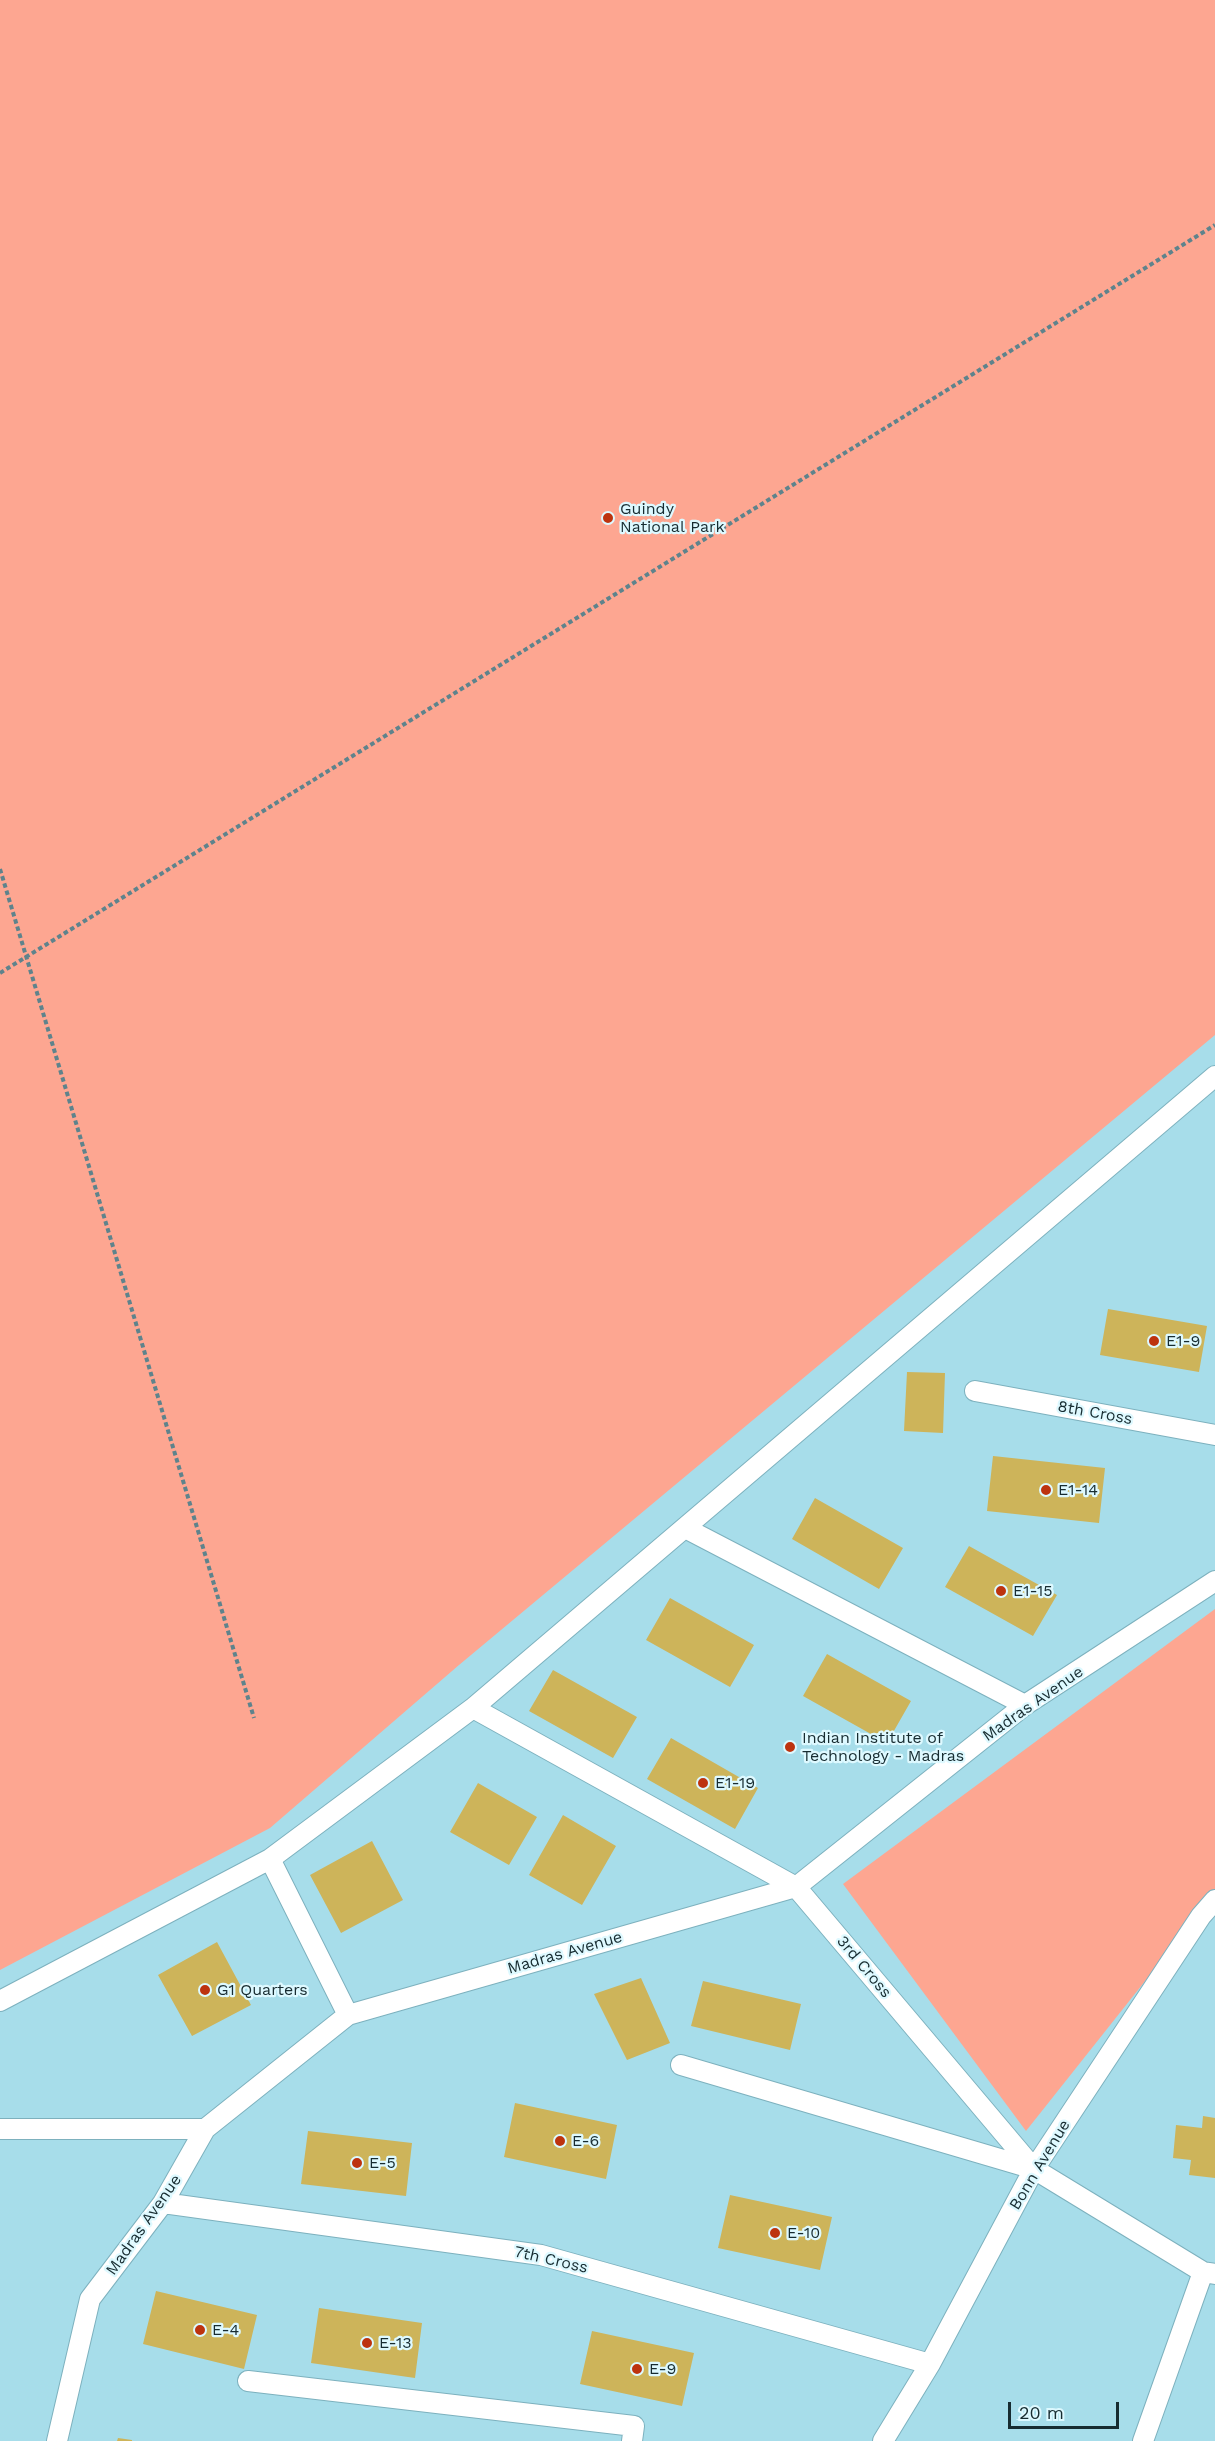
<!DOCTYPE html>
<html>
<head>
<meta charset="utf-8">
<style>
  body { margin:0 }
  #map { position:relative; width:1215px; height:2441px; overflow:hidden; background:#a7ddea; font-family:"Work Sans",sans-serif }
  canvas { display:block }
  .scale { position:absolute; left:1008px; top:2402px; width:111px; height:27px; box-sizing:border-box; border:3px solid #172c31; border-top:0; padding-left:8px; font-size:18px; line-height:21px; white-space:nowrap; color:#172c31; -webkit-text-stroke:4px #def9ff; paint-order:stroke }
</style>
</head>
<body>
<div id="map">
<canvas width="1215" height="2441"></canvas>
<div class="scale">20 m</div>
</div>
<script>
const c = document.querySelector('canvas').getContext('2d');
c.lineJoin = 'round';
function paint(path, color) { c.fillStyle = color; c.fill(path, 'evenodd'); }
function strokePath(path, color, width, dash) { c.strokeStyle = color; c.lineWidth = width; c.lineCap = dash ? 'butt' : 'round'; c.setLineDash(dash || []); c.stroke(path); }
function label(font, color, halo, rows, align = 'center') {
  c.font = font + ' "Work Sans",sans-serif'; c.lineWidth = 4.5; c.setLineDash([]); c.textBaseline = 'middle'; c.strokeStyle = halo; c.fillStyle = color; for (const [text, x, y, turn = 0] of rows) {
    c.save(); c.translate(x, y); c.rotate((+turn || 0) * Math.PI / 180); c.textAlign = isNaN(turn) ? turn : align; if (halo) c.strokeText(text, 0, 0); c.fillText(text, 0, 0); c.restore();
  }
}
paint(new Path2D(`
  M0,0H1215V1035L459,1665L270,1828L0,1970Z
  M1215,1609V1893L1026,2131L843,1884Z`), '#fda691');
paint(new Path2D(`
  M1108,1309L1207,1326L1199,1372L1100,1355Z
  M907,1372L945,1373L943,1433L904,1431Z
  M993,1456L1105,1468L1099,1523L987,1511Z
  M815,1498L903,1548L879,1589L792,1539Z
  M969,1546L1057,1595L1033,1636L945,1587Z
  M670,1598L754,1645L730,1687L646,1640Z
  M827,1654L911,1701L887,1743L803,1696Z
  M553,1670L637,1717L613,1758L529,1711Z
  M671,1738L758,1788L735,1829L647,1779Z
  M478,1783L537,1817L509,1865L450,1832Z
  M563,1815L616,1846L582,1905L529,1875Z
  M372,1841L403,1900L341,1933L310,1875Z
  M217,1942L251,2005L192,2036L158,1975Z
  M641,1978L670,2043L627,2060L594,1994Z
  M703,1981L801,2004L790,2050L691,2026Z
  M515,2103L617,2125L606,2179L504,2157Z
  M1203,2116L1215,2118V2178L1189,2175L1191,2160L1173,2158L1176,2125L1202,2128Z
  M308,2131L412,2143L406,2196L301,2184Z
  M730,2195L832,2217L820,2270L718,2248Z
  M156,2291L257,2315L244,2369L143,2344Z
  M319,2308L422,2323L415,2378L311,2363Z
  M592,2331L694,2353L682,2406L580,2384Z
  M118,2438L132,2440V2441H117Z`), '#cdb45a');
const lane = new Path2D(`
  M975,1391L1215,1435
  M685,1528L1025,1705
  M473,1708L796,1887L1034,2169L1203,2272L1215,2274
  M270,1859L348,2015
  M0,2001L270,1859L473,1708L1215,1076
  M681,2065L1034,2169
  M0,2129H205
  M163,2203L541,2255L930,2364
  M248,2381L634,2426L632,2441
  M57,2441L90,2299L163,2203L205,2129L348,2015L796,1887L1025,1705L1215,1581
  M883,2441L930,2364L1034,2169L1201,1916L1215,1900
  M1143,2441L1203,2272`);
strokePath(lane, '#7db1be', 22);
strokePath(new Path2D(`
  M0,869L254,1718
  M0,973L1215,225`), '#5e838c', 4, [4.5, 3]);
strokePath(lane, '#fff', 20);
for (const [x, y, r, color] of [
  [608,518,6,"#bd330f"],
  [1154,1341,6,"#bd330f"],
  [1046,1490,6,"#bd330f"],
  [1001,1591,6,"#bd330f"],
  [790,1747,6,"#bd330f"],
  [703,1783,6,"#bd330f"],
  [205,1990,6,"#bd330f"],
  [560,2141,6,"#bd330f"],
  [357,2163,6,"#bd330f"],
  [775,2233,6,"#bd330f"],
  [200,2330,6,"#bd330f"],
  [367,2343,6,"#bd330f"],
  [637,2369,6,"#bd330f"]
]) { const dot = new Path2D(); dot.arc(x, y, r, 0, 2 * Math.PI); c.fillStyle = color; c.fill(dot); strokePath(dot, '#def9ff', 2); }
label('16px', '#172c31', '#def9ff', [
  ["Guindy",620,509],
  ["National Park",620,527],
  ["E1-9",1166,1341],
  ["E1-14",1058,1490],
  ["E1-15",1013,1591],
  ["Indian Institute of",802,1738],
  ["Technology - Madras",802,1756],
  ["E1-19",715,1783],
  ["G1 Quarters",217,1990],
  ["E-6",572,2141],
  ["E-5",369,2163],
  ["E-10",787,2233],
  ["E-4",212,2330],
  ["E-13",379,2343],
  ["E-9",649,2369]
], 'left');
label('16px', '#172c31', '#def9ff', [
  ["8th Cross",1095,1413,10],
  ["Madras Avenue",1033,1704,-35],
  ["Madras Avenue",565,1953,-16],
  ["3rd Cross",864,1967,50],
  ["Bonn Avenue",1040,2165,-59],
  ["Madras Avenue",144,2225,-55],
  ["7th Cross",551,2260,13]
]);
</script>
</body>
</html>
